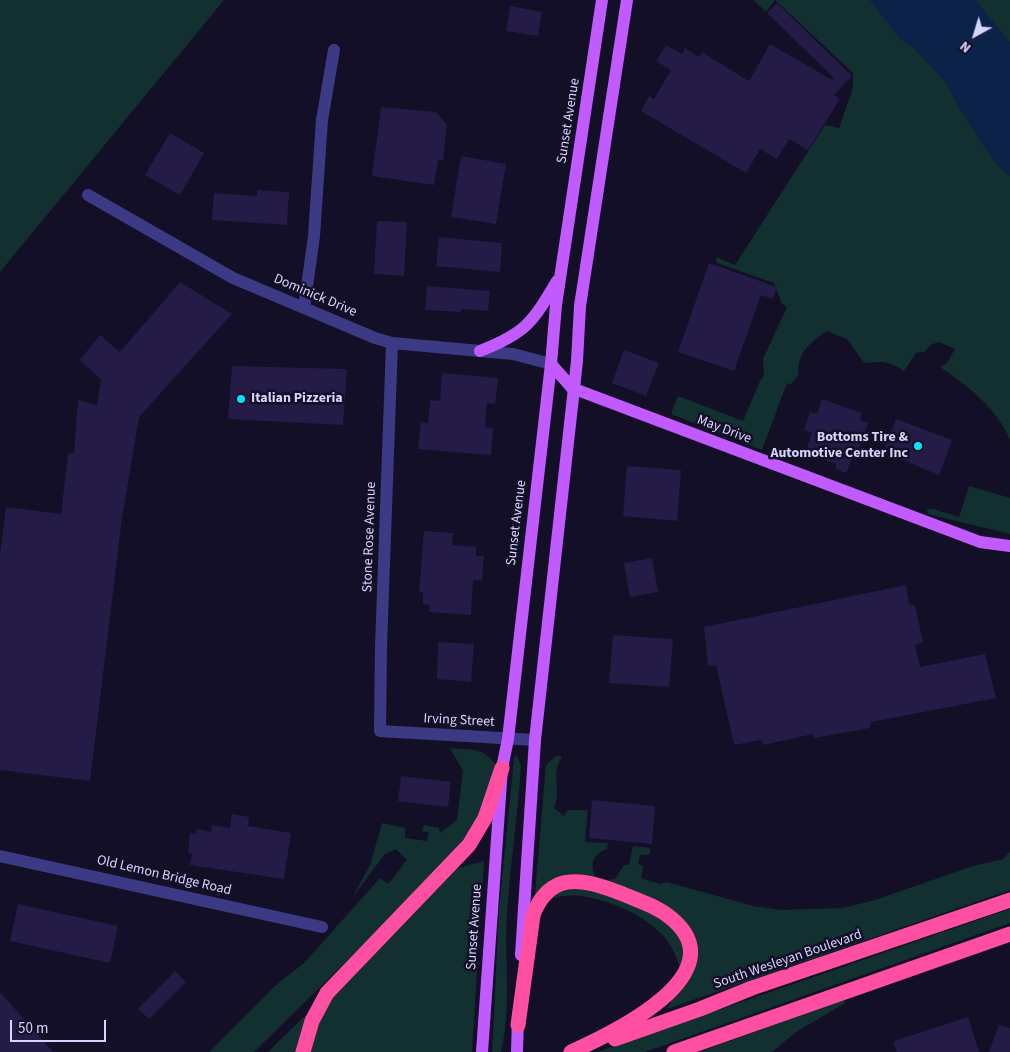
<!DOCTYPE html>
<html>
<head>
<meta charset="utf-8">
<style>
  body { margin:0 }
  #map { position:relative; width:1010px; height:1052px; overflow:hidden; background:#130f26; font-family:"Source Sans 3",sans-serif }
  canvas { display:block }
  .north { position:absolute; left:950px; top:10px; width:50px; height:50px; -webkit-text-stroke:4px #130f26; paint-order:stroke; rotate:219deg; font-size:14px; font-weight:700; line-height:20px; text-align:center; color:#d9d4ff }
  .north::after { content:''; display:block; margin:auto; width:18px; height:22px; background:#d9d4ff; clip-path:polygon(50% 0,100% 100%,50% 72%,0 100%) }
  .scale { position:absolute; left:10px; top:1020px; width:96px; height:22px; box-sizing:border-box; border:2px solid #d9d4ff; border-top:0; padding-left:6px; font-size:15px; line-height:18px; white-space:nowrap; color:#d9d4ff; -webkit-text-stroke:4px #130f26; paint-order:stroke }
</style>
</head>
<body>
<div id="map">
<canvas width="1010" height="1052"></canvas>
<div class="north">N</div>
<div class="scale">50 m</div>
</div>
<script>
const c = document.querySelector('canvas').getContext('2d');
c.lineJoin = 'round';
function paint(path, color) { c.fillStyle = color; c.fill(path, 'evenodd'); }
function strokePath(path, color, width, dash) { c.strokeStyle = color; c.lineWidth = width; c.lineCap = dash ? 'butt' : 'round'; c.setLineDash(dash || []); c.stroke(path); }
function label(font, color, halo, rows, align = 'center') {
  c.font = font + ' "Source Sans 3",sans-serif'; c.lineWidth = 5; c.setLineDash([]); c.textBaseline = 'middle'; c.strokeStyle = halo; c.fillStyle = color; for (const [text, x, y, turn = 0] of rows) {
    c.save(); c.translate(x, y); c.rotate((+turn || 0) * Math.PI / 180); c.textAlign = isNaN(turn) ? turn : align; if (halo) c.strokeText(text, 0, 0); c.fillText(text, 0, 0); c.restore();
  }
}
paint(new Path2D(`
  M0,0H224L0,272Z
  M754,0H870L902,40L913,47L944,80L969,123L995,162L1010,176V440C996,407 969,387 940,367L947,363L955,349L939,342L930,345L925,352L916,353L904,371C891,361 880,361 864,363L847,339L827,331C817,337 803,348 800,360C798,365 799,371 798,376L790,385L787,383L762,450L671,414L678,396L743,421L760,381L764,376L763,359L787,307L782,304L774,283L717,263L716,257L735,265L825,125L839,128L853,88V73L775,0L766,12Z
  M975,0H1010V43Z
  M969,486L1010,498V534L928,514L927,509H933L959,517Z
  M450,748C469,750 488,747 496,767L476,822L454,853L411,898L254,1052H209L276,985L304,963L380,878L388,884L407,860L396,849L385,854L352,898L370,865L382,823L405,828V838L427,841L429,833L422,831L424,825L439,828L440,833L457,820L463,771Z
  M516,755L521,765C518,815 510,865 507,914C504,960 512,1006 501,1052H492L499,910L514,758Z
  M557,755L562,757C550,773 562,792 554,808L564,816L568,810H588L585,842L608,843L607,849C594,854 589,863 595,876L606,880L615,879L624,865H629L633,846L650,848V854L640,855L638,864L643,866L641,878L660,884L667,882L753,906L781,910L843,908L875,900L973,866L1003,859L1010,852V890L667,1009C672,1001 680,987 680,977C680,931 626,904 586,897C569,893 549,898 534,905L546,765Z
  M484,861L472,1052H268L454,869Z
  M1010,909V923L645,1052H597Z
  M844,1000L845,1003L796,1032L772,1052H699Z`), '#12302f');
paint(new Path2D(`
  M870,0H975L1010,43V176L995,162L969,123L944,80L913,47L902,41Z`), '#0c2248');
paint(new Path2D(`
  M777,3L852,76L834,95L840,99L808,150L789,139L777,159L760,149L746,173L641,111L649,96L654,99L671,70L656,61L666,45L682,54L685,48L699,57L702,52L749,81L770,44L832,80L834,78L767,13Z
  M510,6L542,12L538,36L506,31Z
  M381,107L436,112L447,125L443,160H438L434,185L372,176Z
  M170,133L204,153L180,195L145,175Z
  M461,156L506,164L496,224L451,217Z
  M257,190L289,192L287,225L212,220L214,193L257,196Z
  M377,221L407,222L404,276L374,274Z
  M439,237L502,243L500,272L436,266Z
  M709,263L777,287L773,299L761,295L734,371L678,352Z
  M180,282L232,314L139,417L122,518L90,781L0,770V554L6,507L61,514L68,454L74,453L78,400L97,405L101,380L80,360L100,335L120,352Z
  M427,286L490,291L488,311L462,309L461,312L425,310Z
  M624,350L659,363L646,396L612,383Z
  M232,366L347,369L343,425L228,419Z
  M442,373L498,378L495,404L487,403L485,427L493,428L491,455L418,449L421,422L428,423L430,400L440,401Z
  M822,399L862,413L860,420L868,423L857,454L854,453L846,473L835,469L836,464L805,453L812,433L804,430L810,412L817,414Z
  M896,419L952,440L939,475L883,452Z
  M627,466L681,470L677,521L623,516Z
  M424,531L453,533L452,545L476,547V556H484L482,581L473,580L471,615L429,612L430,605L423,604V592H419Z
  M652,558L658,592L630,597L624,563Z
  M906,585L909,604L915,605L923,642L915,645L920,667L985,654L996,698L871,722L870,728L814,738L813,734L763,745L761,740L734,745L716,665L708,666L704,627Z
  M613,635L673,639L669,687L609,683Z
  M438,642L474,644L471,682L437,679Z
  M401,776L451,782L448,807L398,801Z
  M592,800L655,806L652,844L589,838Z
  M232,814L249,817L248,826L291,833L284,879L190,865L192,853H188L190,833L196,834L197,829L211,832L212,825L230,828Z
  M18,904L118,926L110,963L10,941Z
  M175,971L186,982L149,1019L138,1009Z
  M0,992L53,1052H0Z
  M968,1017L979,1052H897L893,1042L900,1039Z
  M999,1025L1010,1028V1052H989Z`), '#241b47');
strokePath(new Path2D(`
  M88,195L233,278L375,338L392,343L513,354L551,364
  M304,308L314,236L322,120L334,50
  M392,343L381,646L380,731L535,740
  M0,856L322,927`), '#3d3a85', 12);
strokePath(new Path2D(`
  M480,351C526,333 532,323 557,281
  M551,364L572,388L980,542L1010,546
  M521,955L535,740L577,361L580,306L627,0
  M482,1052L502,768L508,739L551,364L556,305L602,0
  M517,1052L518,1017`), '#c25bff', 12);
strokePath(new Path2D(`
  M518,1025L533,915C538,902 547,889 560,884C579,877 605,887 623,894C639,901 657,906 671,918C739,974 611,1034 571,1052
  M615,1039L700,1009L752,988L1010,900
  M303,1052L312,1021L327,993L469,845L485,818L502,768
  M674,1052L1010,934`), '#ff4fa3', 15);
for (const [x, y, r, color] of [
  [241,399,5,"#00e5ff"],
  [918,446,5,"#00e5ff"]
]) { const dot = new Path2D(); dot.arc(x, y, r, 0, 2 * Math.PI); c.fillStyle = color; c.fill(dot); strokePath(dot, '#130f26', 2); }
label('14px', '#d9d4ff', '#130f26', [
  ["Sunset Avenue",569,121,-81],
  ["Dominick Drive",315,296,23],
  ["May Drive",724,430,21],
  ["Sunset Avenue",517,523,-83],
  ["Stone Rose Avenue",370,537,-88],
  ["Irving Street",459,721,3],
  ["Old Lemon Bridge Road",164,876,13],
  ["Sunset Avenue",475,927,-86],
  ["South Wesleyan Boulevard",788,960,-19]
]);
label('bold 14px', '#d9d4ff', '#130f26', [
  ["Italian Pizzeria",251,399],
  ["Bottoms Tire &",908,438,"right"],
  ["Automotive Center Inc",908,454,"right"]
], 'left');
</script>
</body>
</html>
